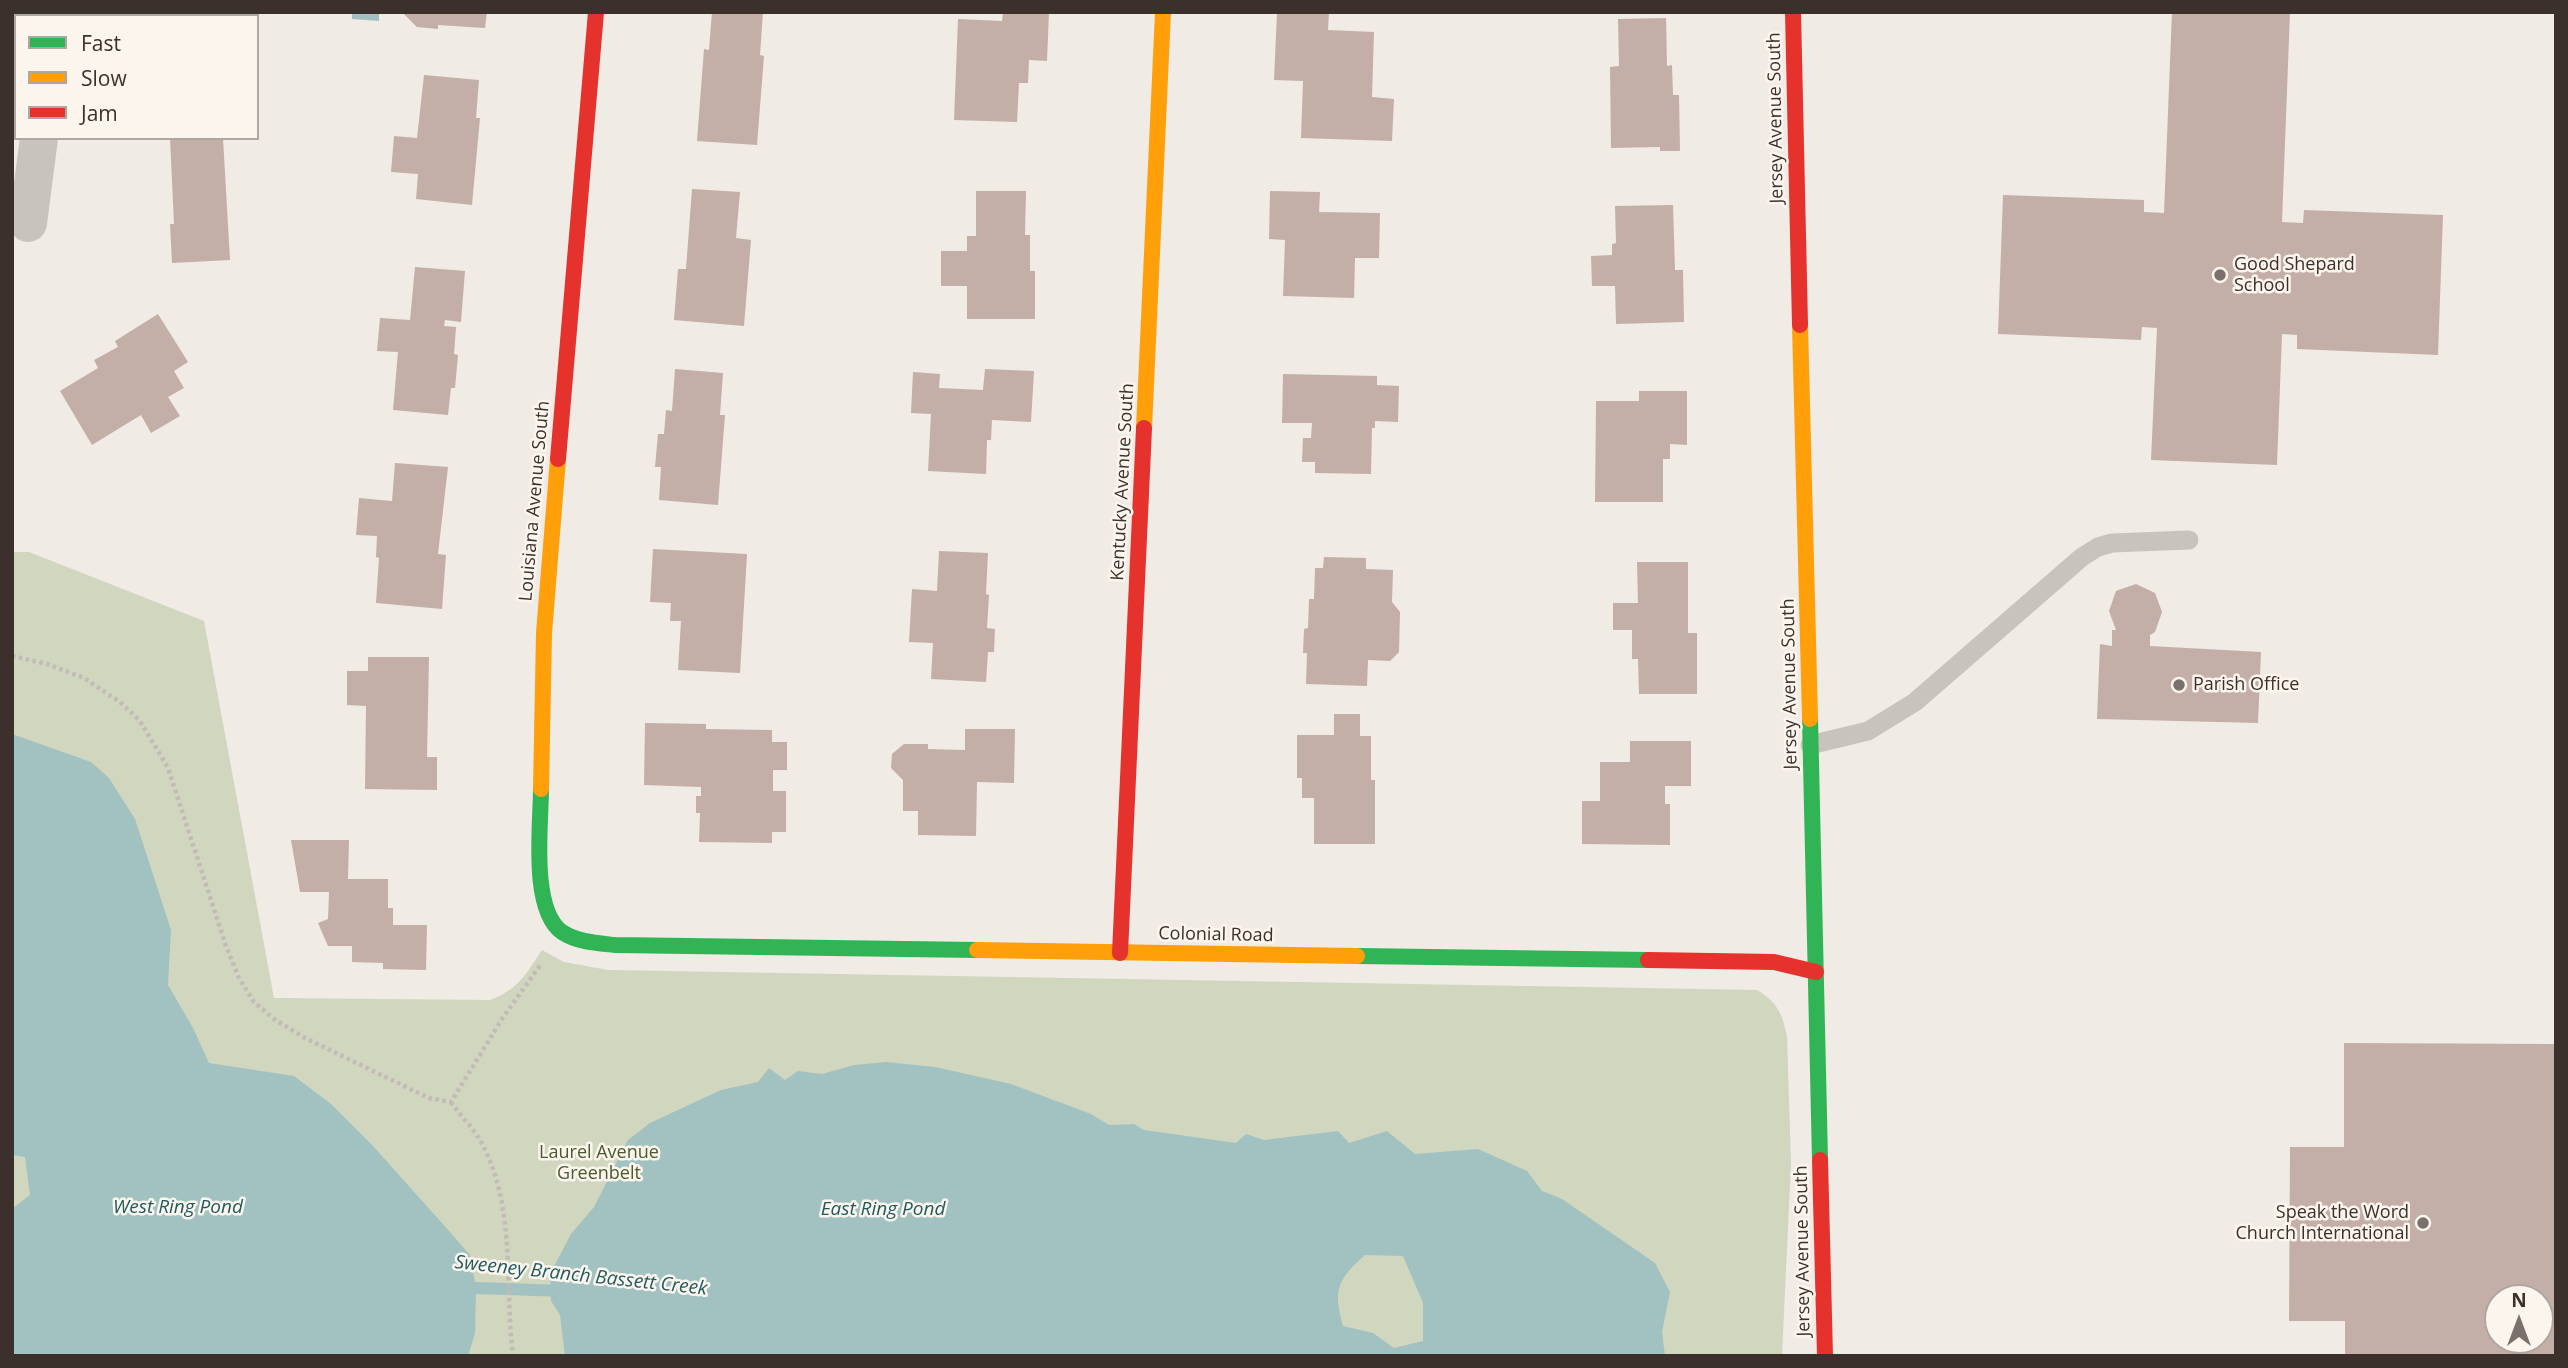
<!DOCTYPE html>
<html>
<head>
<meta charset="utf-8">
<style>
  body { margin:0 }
  #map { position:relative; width:2568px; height:1368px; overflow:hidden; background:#f0ebe5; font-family:"Open Sans",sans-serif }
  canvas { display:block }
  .frame { position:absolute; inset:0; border:14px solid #3b302b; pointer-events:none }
  .legend { position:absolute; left:14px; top:14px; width:245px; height:126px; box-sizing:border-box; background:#fbf5ee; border:2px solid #aea6a0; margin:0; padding:9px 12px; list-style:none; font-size:21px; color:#3b302b }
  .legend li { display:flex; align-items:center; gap:14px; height:35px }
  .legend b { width:35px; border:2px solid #aea6a0 }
  .north { position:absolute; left:2484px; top:1284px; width:70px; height:70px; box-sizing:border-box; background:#fbf5ee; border:2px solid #aea6a0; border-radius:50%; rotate:0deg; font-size:19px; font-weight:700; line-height:28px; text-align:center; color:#3b302b }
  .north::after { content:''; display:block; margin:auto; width:24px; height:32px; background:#7a716c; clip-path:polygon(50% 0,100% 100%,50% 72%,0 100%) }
</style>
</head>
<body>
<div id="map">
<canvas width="2568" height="1368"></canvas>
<div class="frame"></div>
<ul class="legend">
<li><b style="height:9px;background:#30b455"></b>Fast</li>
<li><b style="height:9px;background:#ff9f0a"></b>Slow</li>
<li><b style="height:9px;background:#e5322d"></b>Jam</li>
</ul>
<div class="north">N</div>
</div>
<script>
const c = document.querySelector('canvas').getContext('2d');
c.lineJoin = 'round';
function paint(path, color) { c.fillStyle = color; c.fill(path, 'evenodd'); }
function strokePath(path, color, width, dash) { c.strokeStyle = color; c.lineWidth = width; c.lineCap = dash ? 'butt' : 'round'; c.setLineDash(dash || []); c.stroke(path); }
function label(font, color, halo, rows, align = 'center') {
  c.font = font + ' "Open Sans",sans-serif'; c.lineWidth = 5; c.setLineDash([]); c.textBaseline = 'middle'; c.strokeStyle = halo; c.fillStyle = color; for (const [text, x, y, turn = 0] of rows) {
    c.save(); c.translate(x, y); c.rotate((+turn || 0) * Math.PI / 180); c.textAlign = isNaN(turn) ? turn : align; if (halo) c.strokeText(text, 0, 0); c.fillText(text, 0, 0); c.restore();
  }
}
paint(new Path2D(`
  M12,552H29L204,621L274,998L490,1000C519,989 525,975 542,950L564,962L608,970L1757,990C1777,1002 1783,1014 1787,1037L1791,1163L1782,1356H12Z`), '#d1d6bf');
paint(new Path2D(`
  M352,12H379V21L352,19Z
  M12,734L91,762L109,778L135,819L171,930L168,985L193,1028L209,1063L294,1076L331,1104L373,1146L441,1222L470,1255L476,1288L475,1333L468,1356H12V1209L30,1195L25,1157L12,1155Z
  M886,1062L935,1067L1011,1084L1091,1114L1109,1125L1134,1124L1144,1130L1236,1143L1246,1134L1264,1140L1338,1131L1349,1143L1387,1131L1415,1154L1478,1149L1527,1171L1542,1191L1562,1199L1655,1263L1670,1292L1662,1332L1665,1356H565L560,1315L551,1301L550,1274L571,1234L594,1207L628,1140L650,1123L721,1090L758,1082L769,1068L785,1080L798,1071L822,1074L854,1065ZM1365,1255L1403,1256L1423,1303V1341L1394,1348L1373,1333L1343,1326C1333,1290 1337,1280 1365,1255Z`), '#a1c2c1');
strokePath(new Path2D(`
  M462,1285L476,1288L566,1291`), '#a1c2c1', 12);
paint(new Path2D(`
  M152,12H213V16H151Z
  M402,12H487L485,28L438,25V29L417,27Z
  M712,12H763L760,55L764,56L757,145L697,141L704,49L709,50Z
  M1003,12H1049L1047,61L1029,60L1028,83H1019L1017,122L954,120L958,19L1002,21Z
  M1277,12H1329L1328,30L1374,32L1372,97L1394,99L1392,141L1301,138L1303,81L1274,80Z
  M2172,12H2290L2282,222L2303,223L2304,210L2443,215L2438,355L2297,349V335L2282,334L2277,465L2151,460L2157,328L2142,327L2141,340L1998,334L2003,195L2144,200V212L2164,213Z
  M1666,18L1667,66L1672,65L1673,95H1679L1680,151H1660V147L1611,148L1610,67L1619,66L1618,19Z
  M424,75L479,80L476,118H480L472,205L416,199L418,174L391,172L394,136L417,138Z
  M170,138H223L230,260L172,263L170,224H174Z
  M692,189L740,192L736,238L751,240L744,326L674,320L678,269H686Z
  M976,191H1026L1025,235H1030V271H1035V319H967V286H941V251H967V236H976Z
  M1270,191L1320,192L1319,212L1380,213L1379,258H1355L1354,298L1283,296L1285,240L1269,239Z
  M1673,205L1675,270H1683L1684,322L1616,324L1615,286H1592L1591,256L1612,255V244L1616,243L1615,206Z
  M415,267L465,271L461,322L445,320L444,326L456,327L454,354L458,355L455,388H451L448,415L393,410L398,352L377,351L380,318L410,320Z
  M158,314L188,362L174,371L184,388L168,397L180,416L151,433L141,415L92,445L60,391L98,368L94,360L118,347L115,341Z
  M675,369L723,373L720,415H725L718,505L659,500L661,467H655L658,434H664L666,410L672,411Z
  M985,369L1034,371L1031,422L992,420L991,440H987L986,474L928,471L931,414L911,413L913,372L940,374L939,388L983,390Z
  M1283,374L1377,376V385L1399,386L1398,422L1375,421V428H1372L1371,474L1315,473V462H1302L1303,438H1311L1312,423H1282Z
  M1639,391H1687V445L1670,444V459H1663V502H1595L1596,401H1639Z
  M395,463L448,467L438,554L446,555L442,609L376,603L379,558L376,557L377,536L356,535L359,498L392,501Z
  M653,549L747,554L740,673L678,670L681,621H670L671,603L650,602Z
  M939,551L988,553L986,594L989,595L987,628L995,629L994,652H988L986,682L931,679L933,643L909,642L912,589L937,591Z
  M1324,557L1366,558V569L1393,570L1392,602L1400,612L1399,652L1390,661L1368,660L1367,686L1306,684L1307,653H1303L1304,629L1308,628L1309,599H1314L1315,568H1323Z
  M1637,562H1688V633H1697V694H1639L1638,659H1632V630H1613V603H1638Z
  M2136,584L2155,593L2162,612L2155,632L2150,635V646L2261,652L2258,723L2097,719L2100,644L2112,646V630H2116L2109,611L2116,591Z
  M368,657H429L427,757H437V790L365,789L366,706L347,705V671H368Z
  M1334,714H1360V736H1371V780H1375V844H1314V798H1302V778H1297V735H1334Z
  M645,723L706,724V729L772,730V742H787V770H773V791H786V832H772V843L699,842L700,813H696V796H701V787L644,785Z
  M965,729H1015L1014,783L977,782L976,836L918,835V811H903V780L891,768L892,754L904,744H928V749L965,750Z
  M1630,741H1691V786H1665V804H1670V845L1582,844V801H1600V762H1630Z
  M291,840H349L348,879H388V908H393V925H427L426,970L383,969V963L352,962V946H328L318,923L328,919L329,892H300Z
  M2344,1043L2556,1044V1356H2345V1321H2289L2290,1147H2344ZM2498,1298H2540V1340H2498Z`), '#c3afa7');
strokePath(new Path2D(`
  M12,656L47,664L84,678L120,702L140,721L168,768L226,946L239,978L254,1002L274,1019L305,1038L429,1098L451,1102L502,1019L541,964
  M451,1102C460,1115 472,1127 480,1140C517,1206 504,1284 513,1356`), '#c2bbb6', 4.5, [3.5, 3.5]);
strokePath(new Path2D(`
  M1810,745L1868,731L1915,702L2082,557L2098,547L2112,543L2189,540`), '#c9c3be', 19);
strokePath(new Path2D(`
  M49,16V12
  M28,223L39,138`), '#c9c3be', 38);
strokePath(new Path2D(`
  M1810,719L1820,1160
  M541,789C541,824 530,909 562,932C577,942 597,943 615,945L977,950
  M1357,956L1648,960`), '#30b455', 16);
strokePath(new Path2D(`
  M1800,325L1810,719
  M1144,428L1163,12
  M541,789L544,633L558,459
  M977,950L1357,956`), '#ff9f0a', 16);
strokePath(new Path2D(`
  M1793,12L1800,325
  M558,459L596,12
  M1120,953L1144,428
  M1648,960L1774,962L1816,972
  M1820,1160L1825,1356`), '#e5322d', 16);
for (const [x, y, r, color] of [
  [2220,275,7,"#7a716c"],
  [2179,685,7,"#7a716c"],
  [2423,1223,7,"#7a716c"]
]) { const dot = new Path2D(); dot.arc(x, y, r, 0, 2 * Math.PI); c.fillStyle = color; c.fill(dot); strokePath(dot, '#fbf5ee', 2.5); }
label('18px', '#3b302b', '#fbf5ee', [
  ["Jersey Avenue South",1776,118,-91],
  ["Kentucky Avenue South",1123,482,-87],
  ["Louisiana Avenue South",535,501,-85],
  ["Jersey Avenue South",1790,684,-91],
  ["Colonial Road",1216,935,1],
  ["Jersey Avenue South",1803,1251,-91]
]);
label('18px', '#3b302b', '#fbf5ee', [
  ["Good Shepard",2234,265],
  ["School",2234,286],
  ["Parish Office",2193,685],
  ["Speak the Word",2409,1213,"right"],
  ["Church International",2409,1234,"right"]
], 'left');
label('18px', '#4a5a2e', '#fbf5ee', [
  ["Laurel Avenue",599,1153],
  ["Greenbelt",599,1174]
]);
label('italic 19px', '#1f5a5e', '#fbf5ee', [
  ["West Ring Pond",178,1208],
  ["East Ring Pond",883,1210],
  ["Sweeney Branch Bassett Creek",581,1276,6]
]);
</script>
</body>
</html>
